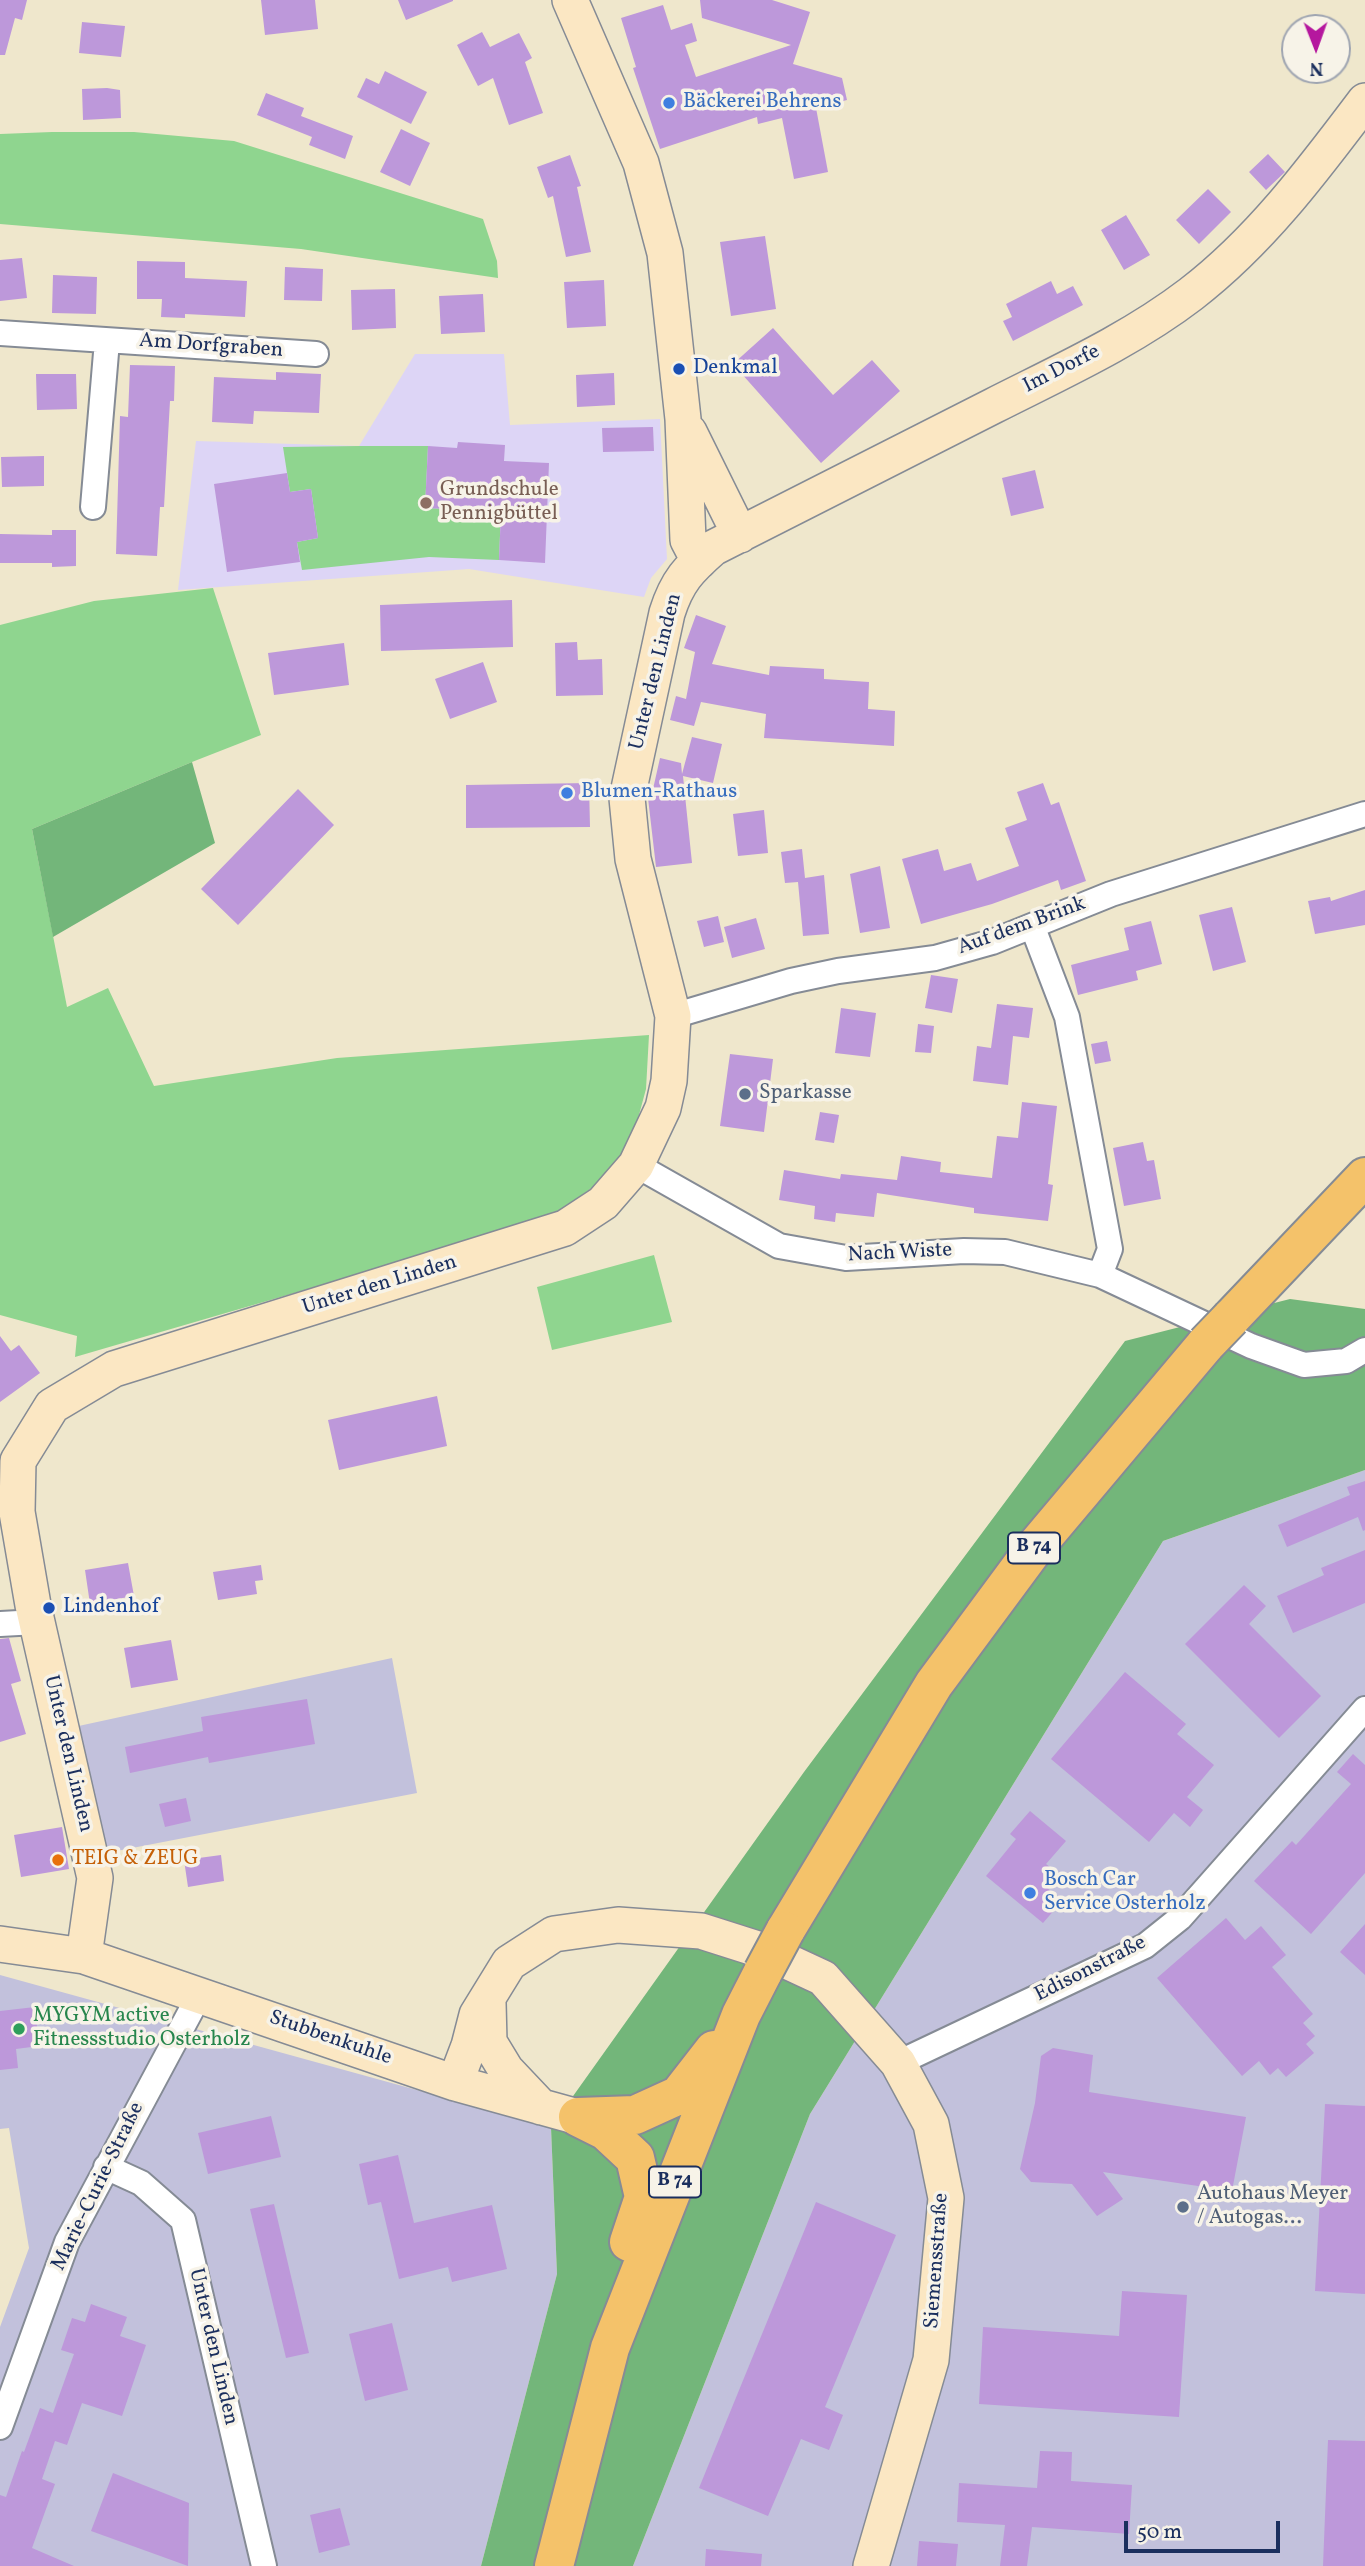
<!DOCTYPE html>
<html>
<head>
<meta charset="utf-8">
<style>
  body { margin:0 }
  #map { position:relative; width:1365px; height:2566px; overflow:hidden; background:#efe7cc; font-family:Vollkorn,serif }
  canvas { display:block }
  .north { position:absolute; left:1281px; top:14px; width:70px; height:70px; box-sizing:border-box; background:#f7f3e8; border:2px solid #9fa5b1; border-radius:50%; rotate:179deg; font-size:19px; font-weight:700; line-height:28px; text-align:center; color:#1b2f5e }
  .north::after { content:''; display:block; margin:auto; width:24px; height:32px; background:#b5179e; clip-path:polygon(50% 0,100% 100%,50% 72%,0 100%) }
  .scale { position:absolute; left:1124px; top:2521px; width:156px; height:32px; box-sizing:border-box; border:4px solid #1b2f5e; border-top:0; padding-left:9px; font-size:21px; line-height:24px; white-space:nowrap; color:#1b2f5e; -webkit-text-stroke:5px #f7f3e8; paint-order:stroke }
</style>
</head>
<body>
<div id="map">
<canvas width="1365" height="2566"></canvas>
<div class="north">N</div>
<div class="scale">50 m</div>
</div>
<script>
const c = document.querySelector('canvas').getContext('2d');
c.lineJoin = 'round';
function paint(path, color) { c.fillStyle = color; c.fill(path, 'evenodd'); }
function strokePath(path, color, width, dash) { c.strokeStyle = color; c.lineWidth = width; c.lineCap = dash ? 'butt' : 'round'; c.setLineDash(dash || []); c.stroke(path); }
function label(font, color, halo, rows, align = 'center') {
  c.font = font + ' Vollkorn,serif'; c.lineWidth = 7; c.setLineDash([]); c.textBaseline = 'middle'; c.strokeStyle = halo; c.fillStyle = color; for (const [text, x, y, turn = 0] of rows) {
    c.save(); c.translate(x, y); c.rotate((+turn || 0) * Math.PI / 180); c.textAlign = isNaN(turn) ? turn : align; if (halo) c.strokeText(text, 0, 0); c.fillText(text, 0, 0); c.restore();
  }
}
paint(new Path2D(`
  M415,354H504L510,425L660,419L667,559L651,578L644,597L469,569L178,590L196,441L359,446Z`), '#ddd5f6');
paint(new Path2D(`
  M1365,1470V2566H633L810,2114L1163,1541Z
  M392,1658L417,1793L101,1854L74,1727Z
  M0,1975L551,2127L557,2274L481,2566H0V2327L29,2248L9,2128L0,2129Z`), '#c2c1dc');
paint(new Path2D(`
  M52,132H134L234,141L483,219L497,261L498,278L301,249L0,224V134Z
  M359,446H428L425,508L501,511L499,560L429,557L302,570L297,542L318,538L311,489L290,492L283,447Z
  M213,588L261,735L192,762L32,829L67,1007L108,988L154,1086L337,1058L649,1035L646,1089L633,1137L603,1180L548,1219L75,1357L77,1336L0,1315V625L94,601Z
  M654,1255L672,1322L552,1350L537,1287Z`), '#8fd58f');
paint(new Path2D(`
  M192,762L215,843L53,937L32,829Z
  M1290,1299L1365,1309V1470L1163,1541L810,2114L633,2566H481L557,2274L551,2127L804,1772L1125,1341Z`), '#73b67a');
paint(new Path2D(`
  M0,0H27L22,20L15,18L5,55H0Z
  M261,0H315L318,29L265,35Z
  M398,0H453V1L406,20Z
  M700,0H772L810,12L793,64L842,78L847,100L816,108L828,172L794,179L782,118L758,124L757,117L660,149L633,68L636,67L621,18L663,5L671,30L692,23L697,41L685,45L696,77L791,45L702,18Z
  M82,22L125,26L121,57L79,53Z
  M482,32L490,47L519,33L532,58L525,62L543,113L509,125L493,78L478,86L457,45Z
  M385,71L427,92L411,124L357,97L366,78L379,84Z
  M107,88L120,90L121,118L83,120L82,89Z
  M266,93L304,108L301,116L353,136L345,159L309,145L312,137L257,115Z
  M401,129L430,143L410,186L380,172Z
  M1268,154L1285,172L1266,190L1249,172Z
  M570,155L581,186L577,187L591,252L566,257L553,196L548,198L537,167Z
  M1208,189L1231,212L1199,244L1176,220Z
  M1126,215L1150,255L1124,270L1101,230Z
  M765,236L776,309L731,316L720,242Z
  M22,258L27,298L0,301V260Z
  M137,261L185,262V278L247,281L245,317L185,314V318L161,317L162,299H137Z
  M285,267L323,269L322,301L284,300Z
  M53,275L97,277L96,314L52,313Z
  M604,280L606,326L567,328L564,282Z
  M1051,281L1057,294L1073,286L1083,305L1013,341L1003,321L1012,317L1006,304Z
  M395,289L396,328L352,330L351,290Z
  M483,294L485,332L441,334L439,296Z
  M773,328L833,395L872,360L900,391L821,463L733,364Z
  M130,365L175,366L174,401H170L164,507H160L157,556L116,554L120,416L128,417Z
  M276,372L321,374L319,413L254,411L253,424L212,422L214,377L276,380Z
  M614,373L615,405L577,407L576,375Z
  M36,374H76L77,409L37,410Z
  M653,427L654,451L603,452L602,428Z
  M458,442L505,445L504,461L549,463L545,563L499,560L501,511L425,508L428,446L457,448Z
  M44,456V486L2,487L1,457Z
  M1035,470L1044,508L1011,516L1002,478Z
  M287,473L290,492L311,489L318,538L297,542L300,562L227,572L214,484Z
  M52,530H76V566L52,567V563H0V534L52,535Z
  M512,600L513,647L381,651L380,605Z
  M696,615L726,626L712,664L769,675L770,666L824,669V679L869,682L868,709L895,711L894,746L764,738L766,714L701,702L694,726L670,720L676,696L686,699L695,652L684,648Z
  M577,642L578,660L602,659L603,695L556,696L555,643Z
  M344,643L349,685L274,695L268,653Z
  M483,662L497,702L450,719L435,679Z
  M692,737L722,744L713,783L683,776L692,863L656,867L648,798H651L660,758L681,763L682,774Z
  M589,783L590,827L466,828V785Z
  M1043,783L1051,805L1059,802L1086,881L1061,890L1058,880L992,904L921,924L902,859L938,849L944,871L971,863L977,881L1019,866L1005,828L1027,820L1017,792Z
  M298,789L334,825L238,925L201,889Z
  M764,810L768,853L738,856L733,814Z
  M802,849L805,878L824,875L829,934L803,936L798,882L785,883L781,852Z
  M880,866L890,928L860,933L850,874Z
  M1365,890V925L1315,934L1308,901L1330,897L1331,901Z
  M1232,907L1246,962L1213,971L1199,915Z
  M718,916L724,942L704,947L697,921Z
  M756,918L765,949L732,958L724,927Z
  M1151,921L1162,964L1136,971L1138,980L1078,995L1071,965L1129,950L1124,928Z
  M931,975L958,979L952,1013L925,1008Z
  M997,1004L1033,1008L1029,1038L1013,1036L1008,1085L973,1081L977,1046L991,1048Z
  M841,1008L876,1013L870,1057L835,1053Z
  M918,1024L934,1026L931,1053L915,1052Z
  M1107,1041L1111,1061L1095,1064L1091,1044Z
  M730,1054L773,1059L764,1132L720,1126Z
  M1022,1102L1057,1106L1048,1184L1053,1185L1048,1221L974,1213V1208L877,1193L874,1217L836,1213L835,1222L814,1219L815,1206L779,1200L784,1170L840,1179L841,1174L897,1180L901,1156L941,1162L940,1172L992,1178L997,1136L1018,1138Z
  M820,1112L839,1115L834,1143L815,1140Z
  M1143,1142L1147,1161L1154,1160L1161,1199L1124,1206L1113,1148Z
  M0,1336L11,1351L19,1345L40,1373L0,1402Z
  M437,1396L447,1446L339,1470L328,1420Z
  M1365,1481V1530L1363,1531L1358,1517L1287,1547L1278,1525L1350,1495L1347,1487Z
  M1365,1550V1603L1293,1633L1277,1596L1324,1575L1321,1568Z
  M128,1563L134,1596L90,1604L85,1570Z
  M261,1565L263,1580L255,1581L257,1594L218,1600L213,1572Z
  M1244,1585L1266,1606L1249,1624L1321,1696L1279,1738L1185,1644Z
  M9,1638L21,1681L11,1684L26,1734L0,1742V1639Z
  M171,1640L178,1680L131,1688L124,1648Z
  M1125,1672L1186,1724L1177,1734L1214,1765L1187,1797L1203,1810L1190,1827L1174,1813L1149,1842L1051,1759Z
  M307,1699L315,1744L209,1763L208,1757L130,1773L125,1747L203,1731L201,1717Z
  M1353,1754L1365,1765V1873L1311,1934L1254,1881L1292,1841L1296,1845L1351,1784L1337,1772Z
  M186,1798L191,1821L165,1827L159,1804Z
  M1030,1811L1066,1841L1046,1864L1056,1872L1045,1886L1062,1901L1043,1923L986,1876L1016,1839L1010,1834Z
  M62,1827L69,1869L21,1877L14,1835Z
  M221,1855L224,1881L188,1887L184,1860Z
  M1226,1918L1245,1940L1261,1926L1286,1955L1272,1967L1313,2014L1303,2023L1315,2036L1306,2044L1314,2053L1286,2077L1278,2068L1270,2075L1259,2061L1242,2076L1157,1978Z
  M1365,1924V1975L1340,1952Z
  M35,2007L39,2046L16,2049L18,2068L0,2070V2011Z
  M1053,2048L1093,2055L1089,2092L1246,2117L1232,2191L1103,2172L1123,2199L1097,2216L1072,2184L1031,2182L1020,2169L1035,2103L1041,2056Z
  M1325,2104L1365,2106V2294L1315,2291Z
  M271,2116L281,2157L208,2174L198,2133Z
  M398,2155L414,2223L492,2205L507,2269L452,2282L448,2267L399,2279L381,2202L368,2205L359,2164Z
  M816,2202L896,2235L825,2407L843,2415L829,2450L801,2439L768,2516L699,2488Z
  M274,2204L309,2353L286,2358L250,2209Z
  M1122,2291L1187,2295L1179,2417L979,2404L983,2327L1119,2336Z
  M91,2304L127,2317L120,2336L146,2345L122,2416L82,2403L67,2445L55,2441L42,2479L55,2484L32,2548L74,2566H0V2495L6,2497L22,2451L24,2452L40,2408L53,2413L74,2354L61,2350L72,2318L85,2322Z
  M392,2323L408,2390L365,2401L349,2334Z
  M1328,2440L1365,2441V2566H1323Z
  M1040,2451L1072,2452L1071,2481L1132,2485L1129,2534L1032,2527L1027,2566H1000L1005,2525L957,2522L959,2483L1037,2488Z
  M113,2473L189,2503L188,2566L91,2531Z
  M340,2508L350,2545L319,2553L310,2515Z
  M919,2541L958,2544L956,2566H917Z
  M706,2549L762,2554L761,2566H705Z`), '#bd98da');
const street = new Path2D(`
  M0,333L316,354
  M93,507L107,341
  M1033,928L1067,1017L1110,1249L1100,1275
  M673,1016L791,981L838,971L935,958L992,942L1111,894L1365,814
  M636,1165L779,1246L846,1258L964,1251L1005,1252L1100,1275L1251,1346L1304,1365L1346,1361L1365,1350
  M0,1624L37,1622
  M898,2063L1145,1946L1180,1918L1365,1709
  M106,2167L141,2183L183,2220L264,2566
  M0,2427L67,2242L200,1994`);
const secondary = new Path2D(`
  M570,0L641,163L665,253L683,419L688,540L699,561
  M689,432L740,535
  M0,1944L84,1956L455,2083L578,2117
  M84,1956L95,1878L33,1605L17,1512L18,1461L52,1406L114,1369L565,1228L603,1203L636,1165L663,1108L669,1081L673,1016L633,859L627,798L667,613C677,581 689,569 713,548C807,501 900,453 993,406C1060,372 1131,340 1191,294C1260,241 1313,170 1365,101
  M488,2003L489,2042L506,2070L541,2107
  M455,2083L469,2046L477,2015L509,1963L554,1934L618,1925L701,1931L767,1952L823,1978L898,2063L931,2124L946,2198L931,2360L871,2566`);
const primary = new Path2D(`
  M1231,1318L1365,1177
  M785,1931L934,1684L1036,1546L1206,1344
  M578,2117L606,2131L635,2158L644,2197L629,2242
  M578,2117L635,2115L679,2095L714,2050
  M554,2566L610,2348L741,2015L763,1972`);
strokePath(street, '#858b95', 28);
strokePath(secondary, '#858b95', 38);
strokePath(primary, '#858b95', 42);
strokePath(street, '#fff', 24);
strokePath(secondary, '#fbe7c3', 35);
strokePath(primary, '#f4c26a', 38);
const primaryBridge = new Path2D(`
  M1206,1344L1231,1318
  M763,1972L785,1931`);
strokePath(primaryBridge, '#858b95', 42, []);
strokePath(primaryBridge, '#f4c26a', 38);
for (const [x, y, r, color] of [
  [669,103,7,"#3f7fe0"],
  [679,369,7,"#1a4fb4"],
  [426,503,7,"#8d6e63"],
  [567,793,7,"#3f7fe0"],
  [745,1094,7,"#5c6f8a"],
  [49,1608,7,"#1a4fb4"],
  [58,1860,7,"#e8710a"],
  [1030,1893,7,"#3f7fe0"],
  [19,2029,7,"#2e9e5b"],
  [1183,2207,7,"#5c6f8a"]
]) { const dot = new Path2D(); dot.arc(x, y, r, 0, 2 * Math.PI); c.fillStyle = color; c.fill(dot); strokePath(dot, '#f7f3e8', 2.5); }
for (const [x, y, w] of [
  [1034,1548,52],
  [675,2182,52]
]) { const box = new Path2D(); box.roundRect(x - w / 2, y - 15.5, w, 31, 5); c.fillStyle = '#f7f3e8'; c.fill(box); strokePath(box, '#1b2f5e', 2); }
label('bold 19px', '#1b2f5e', null, [
  ["B 74",1034,1548],
  ["B 74",675,2182]
]);
label('21px', '#366cbe', '#f7f3e8', [
  ["Bäckerei Behrens",683,103],
  ["Blumen-Rathaus",581,793],
  ["Bosch Car",1044,1881],
  ["Service Osterholz",1044,1905]
], 'left');
label('21px', '#1b2f5e', '#f7f3e8', [
  ["Am Dorfgraben",211,347,4],
  ["Im Dorfe",1062,370,-27],
  ["Unter den Linden",657,672,-76],
  ["Auf dem Brink",1022,927,-20],
  ["Nach Wiste",900,1254,-3],
  ["Unter den Linden",380,1286,-17],
  ["Unter den Linden",67,1754,77],
  ["Edisonstraße",1091,1970,-27],
  ["Stubbenkuhle",330,2039,19],
  ["Marie-Curie-Straße",99,2187,-64],
  ["Siemensstraße",938,2261,-86],
  ["Unter den Linden",212,2347,77]
]);
label('21px', '#164399', '#f7f3e8', [
  ["Denkmal",693,369],
  ["Lindenhof",63,1608]
], 'left');
label('21px', '#785e54', '#f7f3e8', [
  ["Grundschule",440,491],
  ["Pennigbüttel",440,515]
], 'left');
label('21px', '#4e5e75', '#f7f3e8', [
  ["Sparkasse",759,1094],
  ["Autohaus Meyer",1197,2195],
  ["/ Autogas...",1197,2219]
], 'left');
label('21px', '#c56008', '#f7f3e8', [
  ["TEIG & ZEUG",72,1860]
], 'left');
label('21px', '#27864d', '#f7f3e8', [
  ["MYGYM active",33,2017],
  ["Fitnessstudio Osterholz",33,2041]
], 'left');
</script>
</body>
</html>
